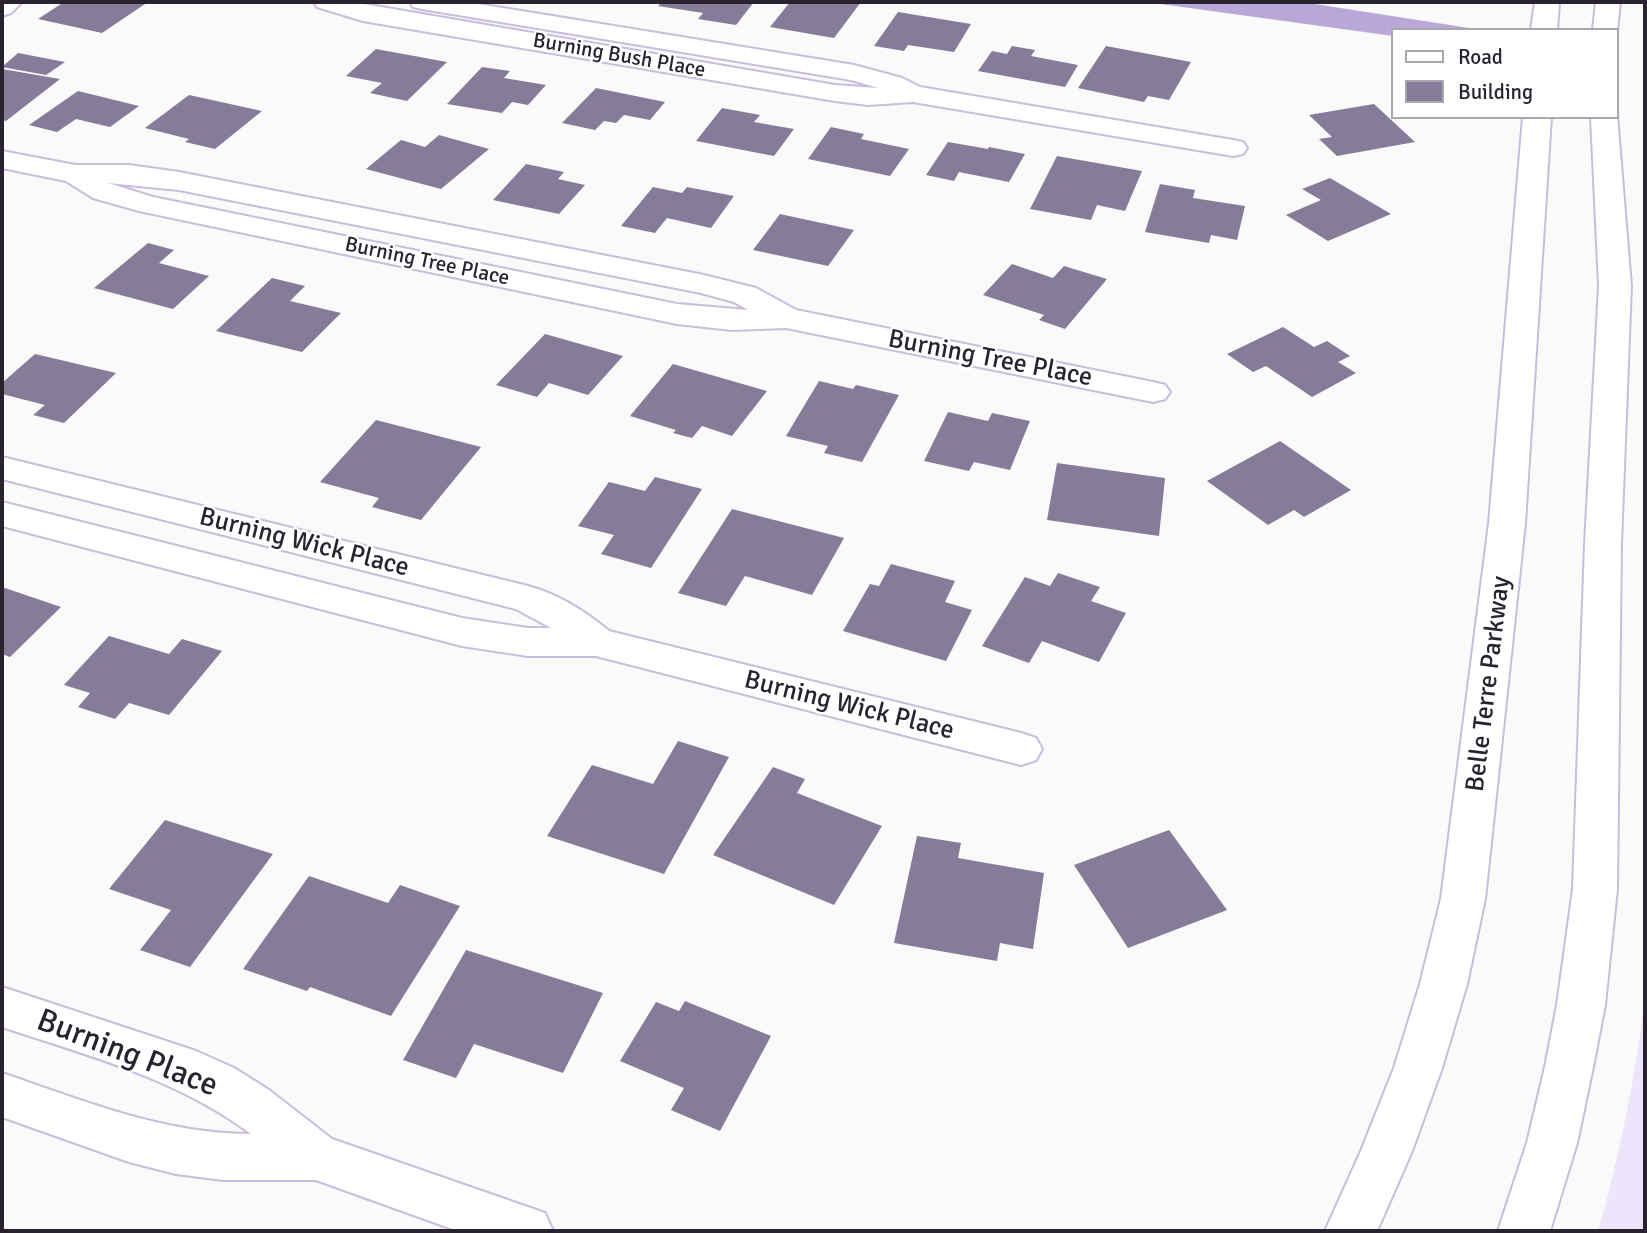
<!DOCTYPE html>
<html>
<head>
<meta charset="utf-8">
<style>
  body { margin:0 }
  #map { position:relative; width:1647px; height:1233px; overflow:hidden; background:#fafafa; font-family:Signika,sans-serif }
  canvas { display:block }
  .frame { position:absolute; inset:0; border:4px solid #28232f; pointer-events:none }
  .legend { position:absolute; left:1391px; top:28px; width:228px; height:91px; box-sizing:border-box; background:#fff; border:2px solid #a9a7ac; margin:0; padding:9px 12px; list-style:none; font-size:21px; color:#28232f }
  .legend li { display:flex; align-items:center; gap:14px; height:35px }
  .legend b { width:35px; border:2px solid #a9a7ac }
</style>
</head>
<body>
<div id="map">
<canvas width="1647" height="1233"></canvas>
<div class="frame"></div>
<ul class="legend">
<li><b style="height:9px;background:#fff"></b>Road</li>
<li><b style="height:19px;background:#867b98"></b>Building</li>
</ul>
</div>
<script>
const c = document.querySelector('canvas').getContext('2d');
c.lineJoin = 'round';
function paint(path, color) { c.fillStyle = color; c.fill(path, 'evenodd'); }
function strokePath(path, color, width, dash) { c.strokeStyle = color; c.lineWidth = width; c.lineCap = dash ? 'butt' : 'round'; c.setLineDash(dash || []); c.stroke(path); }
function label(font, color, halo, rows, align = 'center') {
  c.font = font + ' Signika,sans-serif'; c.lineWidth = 5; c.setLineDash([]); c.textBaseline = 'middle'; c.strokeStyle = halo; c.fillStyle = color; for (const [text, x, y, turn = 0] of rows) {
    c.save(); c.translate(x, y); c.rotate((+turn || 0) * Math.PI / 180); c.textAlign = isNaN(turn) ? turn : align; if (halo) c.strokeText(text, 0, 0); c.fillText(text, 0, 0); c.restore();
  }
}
paint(new Path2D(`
  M1645,1001V1231H1598C1620,1156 1634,1079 1645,1001Z`), '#ede5fb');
paint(new Path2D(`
  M1146,2H1302L1482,30H1393V36Z`), '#baa7d9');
paint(new Path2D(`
  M64,2H148L102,33L38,19Z
  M662,2H754L736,25L698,19L703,13L658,6Z
  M790,2H861L834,38L770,27Z
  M898,12L971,24L954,52L908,45L904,51L874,46Z
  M1012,46L1035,50L1031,56L1078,65L1065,87L978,71L992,51L1007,54Z
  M1106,46L1191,62L1169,100L1148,96L1144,102L1078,88Z
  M376,49L447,62L407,101L370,93L382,83L346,76Z
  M18,53L65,62L46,75L2,67Z
  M482,67L510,71L504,78L546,85L528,105L512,102L502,113L447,104Z
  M2,69L60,79L6,121L2,120Z
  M596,88L665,102L650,120L624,115L616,123L604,121L595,130L562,123Z
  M78,91L139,106L110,127L76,119L57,132L29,125Z
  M189,95L262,111L215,149L185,142L189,139L145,128Z
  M1374,104L1415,142L1337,156L1319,139L1332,137L1309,115Z
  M722,108L760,115L754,122L794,129L774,156L696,141Z
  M831,127L864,134L861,139L909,149L890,176L808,159Z
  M439,135L489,149L441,189L366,169L401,140L425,147Z
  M948,142L988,149L989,147L1025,154L1009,182L959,172L954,181L926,175Z
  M1057,156L1142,171L1125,211L1097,205L1091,220L1030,209Z
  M526,164L564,172L558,179L585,185L559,214L493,200Z
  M1330,178L1391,214L1328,241L1286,215L1321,200L1302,189Z
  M1160,184L1195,190L1193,198L1245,206L1237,240L1211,235L1209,243L1145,232Z
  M653,187L682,193L687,187L734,196L711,228L667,218L655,233L621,226Z
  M780,214L854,230L828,266L753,250Z
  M148,243L174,250L159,263L209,276L173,309L94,288Z
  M1012,264L1053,278L1064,266L1107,279L1065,329L1039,320L1044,315L983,295Z
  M272,278L305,286L290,301L341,313L302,352L216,331Z
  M1283,327L1314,347L1327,341L1350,356L1338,362L1356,373L1312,397L1266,366L1253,372L1227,354Z
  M545,334L623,356L588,395L549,383L537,397L496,385Z
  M35,354L116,373L64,423L33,415L45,405L2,394V383Z
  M673,364L767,391L732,436L702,426L692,438L673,433L676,430L630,416Z
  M819,381L853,389L856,385L899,395L862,462L824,453L828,446L786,436Z
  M948,412L988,421L992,413L1030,421L1010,470L974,462L969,471L924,461Z
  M376,420L481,447L421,520L372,507L379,498L320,482Z
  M1280,441L1351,490L1304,517L1294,510L1268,525L1207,481Z
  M1057,463L1165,478L1159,536L1047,520Z
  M655,477L702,489L651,568L601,554L614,535L578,526L609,482L645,491Z
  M732,509L844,538L812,595L745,576L726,606L678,593Z
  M891,564L955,581L945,602L972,610L946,661L843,631L870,584L879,586Z
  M1058,573L1100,587L1091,601L1126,613L1099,662L1042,641L1029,663L982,646L1025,577L1050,586Z
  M2,587L61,607L10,657L2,654Z
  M109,636L169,654L182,639L222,651L169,715L129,703L115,719L78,707L90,693L64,685Z
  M678,741L729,757L664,874L547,836L592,765L653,784Z
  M773,767L805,779L797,793L882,826L834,905L713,855Z
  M165,820L273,854L190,967L140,950L171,910L109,889Z
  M1169,830L1227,910L1128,948L1074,865Z
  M917,836L961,843L958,858L1044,873L1033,949L1000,943L997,961L894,943Z
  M309,876L388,903L400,885L460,906L391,1016L310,987L307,991L243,969Z
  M466,950L603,993L563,1073L474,1044L456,1078L403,1060Z
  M685,1001L771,1036L720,1131L671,1110L684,1088L620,1061L656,1002L679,1011Z`), '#867b98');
const minor = new Path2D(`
  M2,2H22L11,13L2,16Z
  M314,2H352L835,85L878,88L851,80L422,9L413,7L410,2H466L854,65L902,78L920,87L1233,140L1243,142L1247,148L1243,154L1233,156L913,102L868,105L835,101L363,21L317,7Z
  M2,151L75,165H129L179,172L704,275L756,288L796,310L1153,382L1165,385L1170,392L1165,399L1153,402L786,328L732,330L677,324L139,211L93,198L66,181L2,168ZM108,183L179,190L701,293L734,302L748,310L677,304L153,197Z
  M2,457L528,586C558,594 585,611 609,631L1021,733L1036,738L1042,749L1036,760L1021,765L596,656H528L462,646L2,526V502L462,618L528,628H551L516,609L2,479Z
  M2,987L196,1051L234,1068L269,1090L332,1139L545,1213L553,1231H458L316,1180H223L176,1174L129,1162L2,1117V1073C84,1101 164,1134 251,1134C176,1078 89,1056 2,1027Z`);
const major = new Path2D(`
  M1535,2H1559L1557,30H1531Z
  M1596,2H1620L1617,32V30H1593Z
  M1617,115L1631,286L1621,544L1617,889L1605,1005L1593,1067L1577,1143L1550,1231H1498L1527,1143L1545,1067L1557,1005L1573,889L1585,544L1599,286L1591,117H1617Z
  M1523,117H1551L1525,523L1485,899L1467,984L1442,1068L1412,1151L1377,1231H1325L1361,1151L1394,1068L1420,984L1441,899L1489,523Z`);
strokePath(minor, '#c9bdde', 4);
strokePath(major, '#c9bdde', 4);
paint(minor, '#fff');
paint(major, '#fff');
label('21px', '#28232f', '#fff', [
  ["Burning Bush Place",619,56,10],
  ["Burning Tree Place",427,262,12]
]);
label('26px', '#28232f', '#fff', [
  ["Burning Tree Place",990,359,11],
  ["Burning Wick Place",304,543,14],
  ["Belle Terre Parkway",1489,684,-83],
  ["Burning Wick Place",849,706,14]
]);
label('32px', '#28232f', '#fff', [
  ["Burning Place",127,1054,21]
]);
</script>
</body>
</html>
